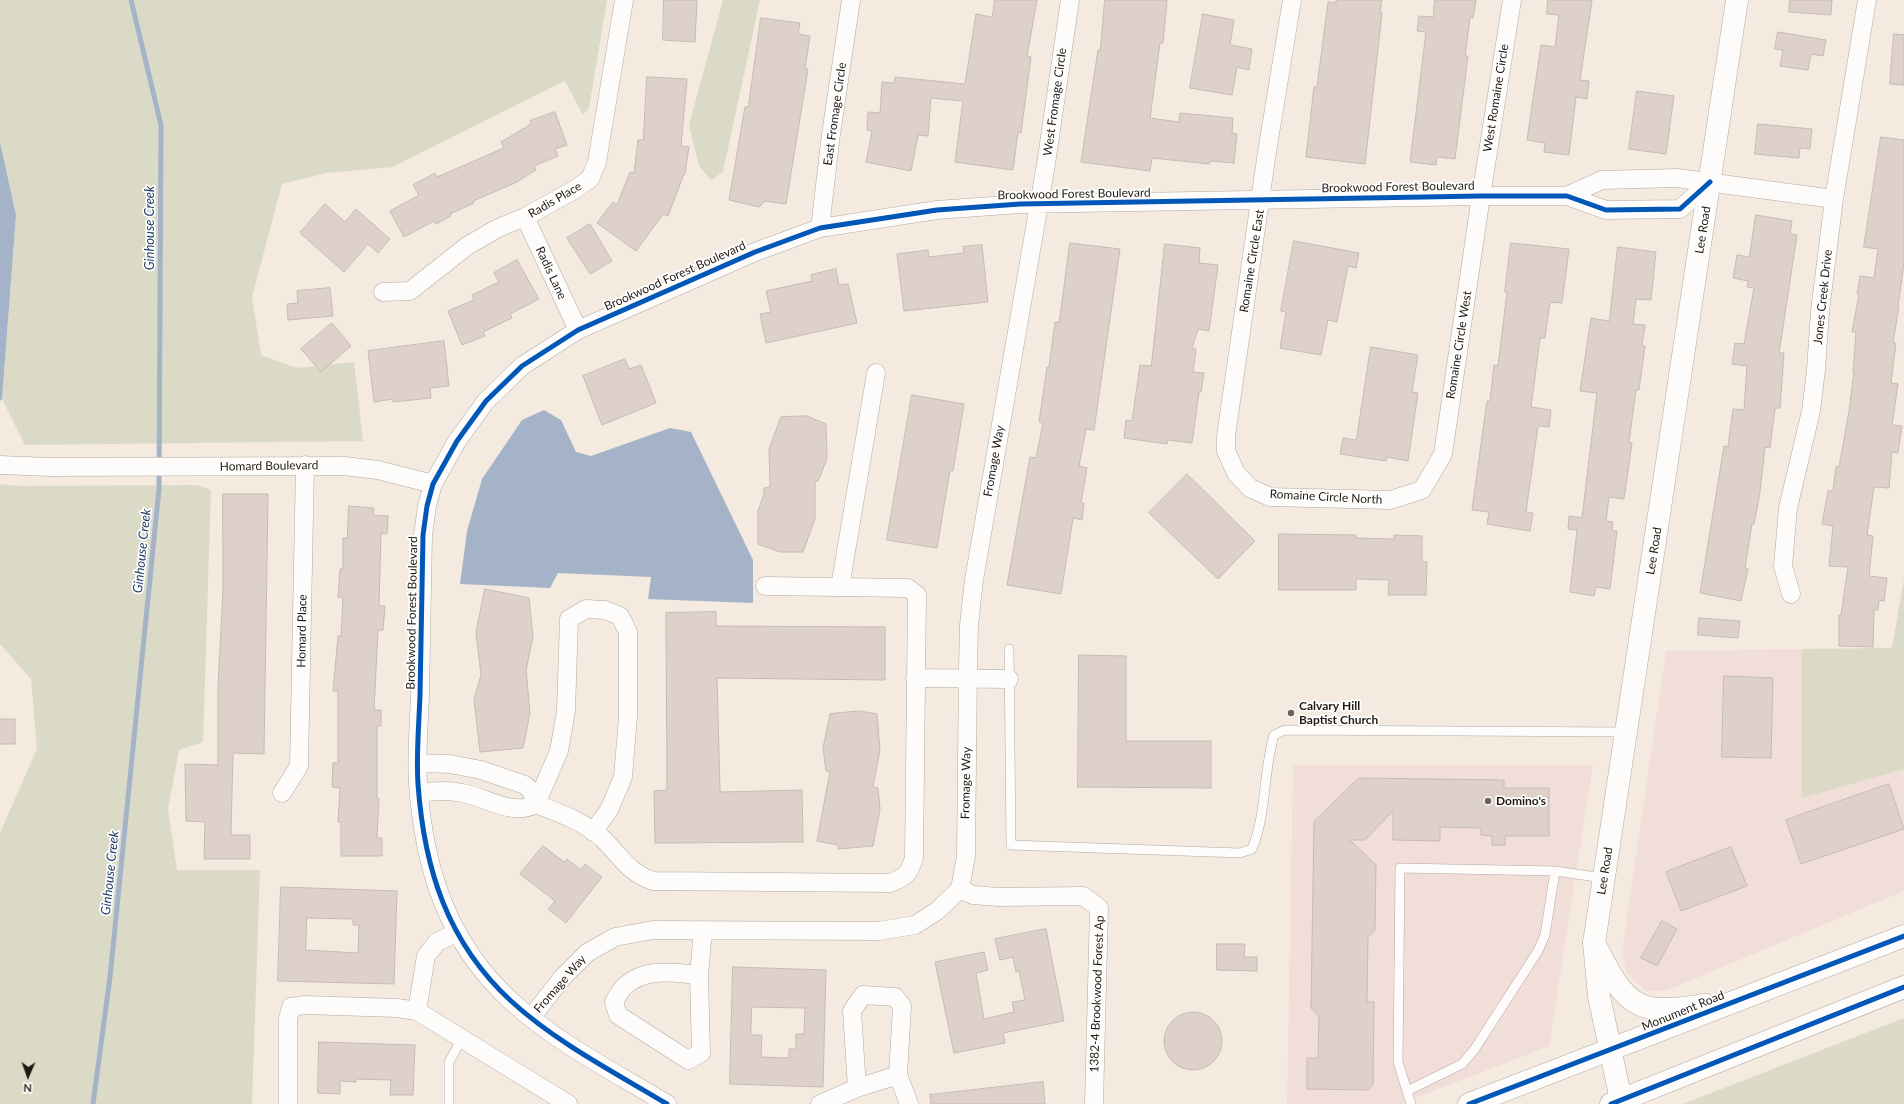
<!DOCTYPE html>
<html>
<head>
<meta charset="utf-8">
<style>
  body { margin:0 }
  #map { position:relative; width:1904px; height:1104px; overflow:hidden; background:#f4eae0; font-family:Lato,sans-serif }
  canvas { display:block }
  .north { position:absolute; left:8px; top:1056px; width:40px; height:40px; -webkit-text-stroke:3px #fff; paint-order:stroke; rotate:182deg; font-size:11px; font-weight:700; line-height:16px; text-align:center; color:#221a12 }
  .north::after { content:''; display:block; margin:auto; width:14px; height:18px; background:#221a12; clip-path:polygon(50% 0,100% 100%,50% 72%,0 100%) }
</style>
</head>
<body>
<div id="map">
<canvas width="1904" height="1104"></canvas>
<div class="north">N</div>
</div>
<script>
const c = document.querySelector('canvas').getContext('2d');
c.lineJoin = 'round';
function paint(path, color) { c.fillStyle = color; c.fill(path, 'evenodd'); }
function strokePath(path, color, width, dash) { c.strokeStyle = color; c.lineWidth = width; c.lineCap = dash ? 'butt' : 'round'; c.setLineDash(dash || []); c.stroke(path); }
function label(font, color, halo, rows, align = 'center') {
  c.font = font + ' Lato,sans-serif'; c.lineWidth = 3.5; c.setLineDash([]); c.textBaseline = 'middle'; c.strokeStyle = halo; c.fillStyle = color; for (const [text, x, y, turn = 0] of rows) {
    c.save(); c.translate(x, y); c.rotate((+turn || 0) * Math.PI / 180); c.textAlign = isNaN(turn) ? turn : align; if (halo) c.strokeText(text, 0, 0); c.fillText(text, 0, 0); c.restore();
  }
}
paint(new Path2D(`
  M1802,649V797L1904,769V891L1665,991H1646L1627,973L1622,951L1666,651Z
  M1293,765H1593L1549,1046L1400,1104H1287Z`), '#f2ded9');
paint(new Path2D(`
  M0,0H607L589,108L583,115L565,81L393,167L326,173L282,184L252,297L261,355L297,368L354,362L363,441L25,445L2,399L16,215L0,142Z
  M723,0H760L723,172L711,180L699,166L689,125Z
  M0,484L19,486L197,485L211,490L203,742L179,750L168,809L177,870H260L252,1104H0V833L37,749L31,679L0,644Z
  M1904,579V769L1802,798V649L1892,648Z
  M1904,1018V1104H1683Z`), '#dbdac6');
paint(new Path2D(`
  M0,142L16,215L2,399L0,401Z
  M544,410L561,420L576,452L591,456L670,428L691,432L753,560V603L648,599L651,577L558,573L550,588L460,584L467,531L482,479L522,420Z`), '#a5b3c8');
strokePath(new Path2D(`
  M93,1104L110,977L159,489L161,125L131,0`), '#a5b3c8', 5);
const building = new Path2D(`
  M664,0H697L695,42L663,40Z
  M995,0H1037L1027,56L1031,57L1021,133L1018,132L1013,170L955,162L963,101L931,98L928,136L918,135L911,171L866,162L872,131L867,130L868,112L880,113L882,82L894,83L895,77L965,84L976,14L992,17Z
  M1105,0H1167L1163,43H1160L1150,118L1179,122L1180,113L1233,118L1232,133L1237,134L1234,163L1210,161L1209,164L1152,158L1150,171L1081,162L1098,50H1100Z
  M1336,0H1382L1380,13H1382L1365,164L1306,157L1314,87H1317L1328,2L1336,3Z
  M1435,0H1476L1473,18L1470,17L1465,56H1468L1455,159L1437,157L1436,165L1410,162L1426,32L1417,31L1419,16L1433,17Z
  M1548,0H1592L1580,80L1589,81L1587,99L1576,97L1569,155L1544,152L1545,143L1527,140L1541,45L1555,47L1559,15L1547,14Z
  M1790,0H1832L1831,15L1789,12Z
  M1203,14L1234,20L1230,45L1252,49L1249,70L1237,67L1232,95L1190,88Z
  M761,18L800,23L798,34L810,36L805,69H808L786,204L765,201L759,207L729,200L745,107H748Z
  M1778,32L1826,40L1823,56L1811,54L1808,70L1780,66L1783,50L1775,49Z
  M1894,34L1904,35V85L1890,84Z
  M647,77L687,79L681,146L689,147L685,174H684L668,216L663,214L636,251L597,223L613,202L617,205L630,172L634,173L638,140H643Z
  M1637,91L1674,96L1666,154L1629,149Z
  M555,112L567,145L555,149L558,156L534,166L536,170L515,183L473,201L474,203L450,214L451,216L436,224L434,221L404,237L390,211L419,195L413,185L435,173L437,177L504,148L501,142L531,124L530,121Z
  M1758,124L1812,129L1810,149L1800,148L1799,158L1755,154Z
  M1881,137L1904,140V263L1898,306H1899L1893,343H1896L1891,383L1898,384L1892,425L1902,426L1898,453L1892,452L1889,488L1874,487L1867,535L1873,536L1869,576L1887,578L1884,601L1879,600L1878,610H1874L1873,647L1839,646V615H1841L1848,567L1829,566L1833,526L1822,524L1828,491H1833L1836,466L1839,467L1849,411L1854,372H1853L1856,332H1852L1859,294H1857L1860,276L1874,278L1878,249L1864,247Z
  M325,204L345,222L356,209L390,239L378,253L368,244L344,272L300,233Z
  M1756,215L1792,221L1790,234L1797,235L1779,353H1784L1780,408H1775L1770,448L1765,447L1760,492L1754,524H1752L1745,568L1748,569L1741,601L1700,593L1724,446L1728,447L1733,409L1744,410L1747,366L1732,364L1735,343L1744,344L1754,288L1747,287L1748,281L1733,278L1737,255L1749,257Z
  M590,224L612,261L590,274L567,238Z
  M1294,241L1359,253L1356,268L1348,266L1337,322L1328,320L1321,355L1280,348L1286,312L1281,311Z
  M1070,243L1120,249L1094,430L1086,429L1079,466L1087,468L1081,503H1084L1082,520L1073,518L1061,594L1007,585L1030,457L1036,458L1043,423L1039,422L1047,367H1049L1055,322H1059Z
  M1511,243L1569,249L1562,303L1550,302L1545,338H1540L1531,407L1551,410L1549,427L1538,426L1526,512L1533,513L1530,531L1487,524L1489,512L1472,510L1487,401H1490L1494,365L1498,366L1507,292H1505Z
  M1165,244L1200,248L1199,263L1218,265L1209,331L1198,329L1192,348L1196,349L1193,372L1204,373L1201,392H1199L1192,443L1168,440L1167,444L1124,438L1126,420L1132,421L1140,365L1151,366Z
  M982,245L988,302L904,311L897,254L928,250L929,257L964,253L963,247Z
  M1618,247L1656,252L1651,300L1636,299L1633,324L1645,325L1642,345L1645,346L1639,390H1636L1629,442L1632,443L1624,499L1609,497L1606,521L1613,522L1612,531H1617L1610,589L1596,587L1594,596L1570,592L1577,530L1568,529L1569,516L1582,518L1597,393L1580,391L1591,318L1609,321Z
  M517,260L539,299L510,314L512,318L483,332L485,336L462,345L448,311L474,300L472,295L499,282L494,273Z
  M836,269L839,285L848,284L857,323L766,343L760,314L771,312L766,291L812,281L811,275Z
  M330,288L333,316L288,320L287,304L298,303L297,291Z
  M332,323L351,346L321,372L301,349Z
  M444,341L449,386L430,388L431,398L393,402V399L374,402L368,351Z
  M1371,347L1418,355L1412,392L1418,393L1408,461L1387,457L1386,461L1340,454L1343,438L1356,440Z
  M625,359L629,369L641,365L656,403L602,425L583,376Z
  M912,395L964,404L953,471L950,470L937,548L887,540Z
  M807,416L826,424L827,459L818,481H815V519L803,552H780L758,544V511L764,494V488L770,487L769,449L781,417Z
  M1187,474L1255,541L1218,579L1149,513Z
  M223,494H268L264,754L233,753L231,835H250V859H204L205,822L186,821L185,764L218,765V688L223,589Z
  M349,506L374,508L373,515L388,516L387,534L381,533L379,606H385L383,630H378L374,710H381V726H377V798H379L377,838H382V856H341V822H338L340,788L332,787L333,763H338V691H333L338,636H341L343,598L338,597L340,569H343V538H347Z
  M1279,534L1356,535V538L1394,539V535L1422,536V562H1427L1426,595H1388L1389,580L1356,579V590H1279Z
  M485,589L529,598L533,637L526,670L530,713L523,748L480,752L474,699L481,675L476,633Z
  M716,612V626L885,627V680L717,678L720,789L721,792L802,790L803,842L655,843L654,791L667,790L666,613Z
  M1699,618L1740,621L1738,638L1698,635Z
  M1079,655L1126,656V741H1211V788L1078,787Z
  M1724,676L1773,678L1771,758L1722,757Z
  M859,711L877,714L880,750L873,787L878,788L880,809L873,846L838,849V845L817,841L830,772L826,771L823,748L830,714Z
  M0,719H15V744H0Z
  M1359,778L1504,780V788H1549V836H1505V845H1492V836L1481,835V828L1440,827V841L1393,840V811L1365,840H1350L1376,865L1375,930L1368,937L1367,1002H1374L1373,1085L1367,1090L1307,1089V1058H1318L1319,1016L1311,1008L1314,822Z
  M1889,784L1904,829L1801,864L1786,820Z
  M543,846L564,862L567,859L581,870L585,864L602,877L566,923L548,909L555,901L520,874Z
  M1731,847L1747,886L1681,911L1666,872Z
  M281,887L397,891L394,984L278,981ZM307,918L353,919V925H359L358,953L306,950Z
  M1662,921L1677,929L1657,966L1641,958Z
  M1046,929L1064,1021L1003,1033L1005,1043L954,1053L935,962L984,952L988,970L976,973L984,1019L1014,1012L1012,1002L1025,1000L1019,971L1016,972L1013,957L1000,960L995,939Z
  M1217,944H1245L1244,957H1257V971L1217,970Z
  M733,967L826,970L823,1087L730,1084ZM752,1007L805,1008L804,1034H796V1049H789V1058L761,1057L762,1035H751Z
  M1164 1041a29 29 0 1 1 58 0a29 29 0 1 1-58 0Z
  M319,1042L415,1045L413,1095H390L391,1080L356,1079V1082L340,1081V1094L318,1093Z
  M1043,1082L1045,1104H931L930,1095Z`);
paint(building, '#ded1c9');
strokePath(building, '#c5bbb5', 1);
const service = new Path2D(`
  M1009,649L1011,845L1240,853L1252,849C1267,813 1263,772 1274,735L1285,730L1626,732
  M1407,1091L1462,1064L1474,1050L1538,951L1545,935L1555,871
  M449,1104V1062L462,1039
  M1411,1104L1398,1062L1400,868L1555,871L1604,878`);
const minor = new Path2D(`
  M1292,0L1267,152L1226,436V451L1236,473L1250,488L1270,497L1390,500L1422,490L1443,454L1481,196L1512,0
  M1567,196L1602,180L1677,178L1834,199
  M525,217L578,330
  M820,228L831,134L851,0
  M383,292L410,291L467,246L498,228L525,217L574,190L590,179L597,162L624,0
  M0,465L50,467L344,466L378,470L433,484
  M840,587L876,373
  M1791,594L1783,566L1788,508L1811,411L1816,370L1820,311L1834,199L1867,0
  M915,678L1009,679
  M418,763L450,764L481,770L525,785L532,792L536,804C559,813 583,821 602,838C620,855 627,872 653,881L890,883C906,877 909,874 914,858L917,595L908,588L765,586
  M282,793L299,766L305,465
  M419,793C432,791 449,790 462,793C486,797 513,817 536,804L559,751L566,711L569,619L586,609L605,610L620,616L628,632V717L623,777L609,810L593,832
  M960,889L973,895L999,897L1083,896L1099,908L1094,1104
  M699,975C673,973 646,967 625,986C620,990 617,997 614,1002L618,1015L688,1060L701,1053L699,975L703,930
  M417,1011L426,956L437,942L456,933
  M531,1018L562,978L587,953L615,937L653,930L879,931L915,925L937,911L960,889L966,856L968,668L969,625L974,580L1046,164L1070,0
  M857,1088L852,1011L863,995L895,997L902,1006L898,1075L909,1104
  M288,1104V1019L291,1007L305,1005L397,1008L417,1011L568,1104
  M667,1104C614,1072 557,1043 511,1001C447,942 424,868 418,784C416,755 419,724 420,695C421,642 422,588 423,535L427,506L433,484L457,441L486,401L522,366L578,330L755,252L820,228L937,210L1020,204L1481,196H1567L1606,210L1680,209L1710,182
  M820,1104L857,1088L898,1075`);
const tertiary = new Path2D(`
  M1621,1100L1599,996L1594,943L1737,0`);
const secondary = new Path2D(`
  M1594,943C1607,966 1620,1003 1651,1008C1669,1011 1689,1007 1706,1005
  M1469,1104C1615,1049 1759,991 1904,936
  M1611,1104L1904,987`);
strokePath(service, '#b1a9a1', 10);
strokePath(minor, '#b1a9a1', 19);
strokePath(tertiary, '#b1a9a1', 23);
strokePath(secondary, '#b1a9a1', 23);
strokePath(service, '#fdfcfa', 9);
strokePath(minor, '#fdfcfa', 18);
strokePath(tertiary, '#fdfcfa', 22);
strokePath(secondary, '#fdfcfa', 22);
strokePath(new Path2D(`
  M667,1104C614,1072 557,1043 511,1001C447,942 424,868 418,784C416,755 419,724 420,695C421,642 422,588 423,535L427,506L433,484L457,441L486,401L522,366L578,330L755,252L820,228L937,210L1020,204L1481,196H1567L1606,210L1680,209L1710,182
  M1469,1104C1615,1049 1759,991 1904,936
  M1611,1104L1904,987`), '#0057b8', 5);
for (const [x, y, r, color] of [
  [1291,713,4,"#6c635a"],
  [1488,801,4,"#6c635a"]
]) { const dot = new Path2D(); dot.arc(x, y, r, 0, 2 * Math.PI); c.fillStyle = color; c.fill(dot); strokePath(dot, '#fff', 1.5); }
label('12px', '#221a12', '#fff', [
  ["West Romaine Circle",1496,98,-81],
  ["West Fromage Circle",1055,102,-82],
  ["East Fromage Circle",835,114,-82],
  ["Brookwood Forest Boulevard",1398,187,-1],
  ["Brookwood Forest Boulevard",1074,194,-1],
  ["Radis Place",555,200,-30],
  ["Lee Road",1703,230,-81],
  ["Romaine Circle East",1252,261,-81],
  ["Radis Lane",551,273,65],
  ["Brookwood Forest Boulevard",675,276,-24],
  ["Jones Creek Drive",1823,297,-84],
  ["Romaine Circle West",1459,345,-81],
  ["Fromage Way",994,461,-80],
  ["Homard Boulevard",269,466,-1],
  ["Romaine Circle North",1326,497,3],
  ["Lee Road",1654,551,-81],
  ["Brookwood Forest Boulevard",412,613,-89],
  ["Homard Place",302,631,-89],
  ["Fromage Way",966,783,-89],
  ["Lee Road",1605,871,-81],
  ["Fromage Way",560,984,-49],
  ["1382-4 Brookwood Forest Ap",1097,994,-88],
  ["Monument Road",1683,1011,-22]
]);
label('bold 12px', '#221a12', '#fff', [
  ["Calvary Hill",1299,706],
  ["Baptist Church",1299,720],
  ["Domino's",1496,801]
], 'left');
label('italic 13px', '#1a3c69', '#fff', [
  ["Ginhouse Creek",150,228,-90],
  ["Ginhouse Creek",142,551,-84],
  ["Ginhouse Creek",110,873,-84]
]);
</script>
</body>
</html>
